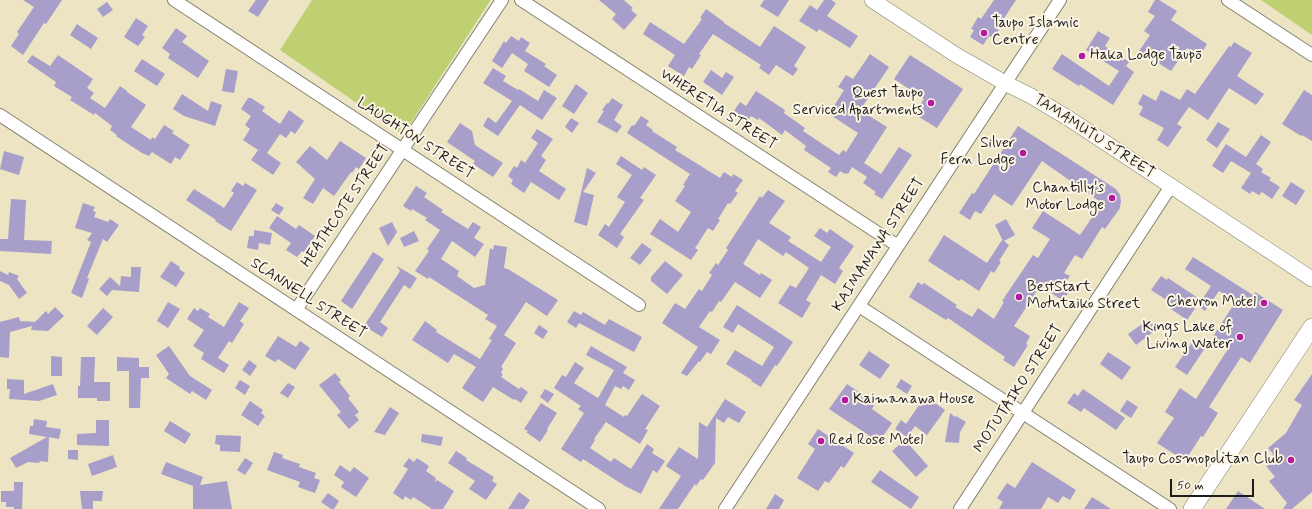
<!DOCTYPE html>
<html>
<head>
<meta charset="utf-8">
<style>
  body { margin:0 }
  #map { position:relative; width:1312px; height:509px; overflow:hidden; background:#ece4c3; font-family:Mynerve,sans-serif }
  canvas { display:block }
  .scale { position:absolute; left:1170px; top:479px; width:84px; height:18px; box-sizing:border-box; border:2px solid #1c1c1c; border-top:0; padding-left:5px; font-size:12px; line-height:14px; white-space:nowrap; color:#1c1c1c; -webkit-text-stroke:3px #fcf5e5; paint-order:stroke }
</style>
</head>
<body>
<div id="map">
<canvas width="1312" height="509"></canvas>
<div class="scale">50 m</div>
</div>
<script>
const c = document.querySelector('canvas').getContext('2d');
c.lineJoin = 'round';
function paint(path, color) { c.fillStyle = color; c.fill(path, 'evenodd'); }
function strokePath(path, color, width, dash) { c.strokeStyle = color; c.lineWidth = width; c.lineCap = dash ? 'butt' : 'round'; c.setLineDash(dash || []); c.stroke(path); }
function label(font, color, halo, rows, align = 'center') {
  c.font = font + ' Mynerve,sans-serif'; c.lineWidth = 4; c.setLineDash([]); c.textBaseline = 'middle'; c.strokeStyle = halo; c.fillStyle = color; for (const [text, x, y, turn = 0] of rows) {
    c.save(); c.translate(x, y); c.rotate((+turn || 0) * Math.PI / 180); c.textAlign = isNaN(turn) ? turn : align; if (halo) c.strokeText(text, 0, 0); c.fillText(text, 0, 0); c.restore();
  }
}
paint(new Path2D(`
  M312,0H490V1L403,135L280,50Z
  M1261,0H1312V35Z`), '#bfd073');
paint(new Path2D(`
  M23,0H62L46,24L44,23L23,55L11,46L19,34L17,32L34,7Z
  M256,0H269L258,17L248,11Z
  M599,0H624L633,8L631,10L637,15L624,30L612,19L616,14Z
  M764,0H789L778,17L760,6Z
  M824,0H831L836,3L827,16L858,36L850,48L819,29L817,32L799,21L810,5L817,10Z
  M994,0H1016L997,29L999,30L994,38L989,36L983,45L970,37L974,30L971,29L978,17L981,19Z
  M1155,0H1159L1177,11L1171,20L1207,44L1200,56L1187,48L1171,71L1139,51L1150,35L1144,31L1155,16L1148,12Z
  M107,2L113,10L103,17L97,9Z
  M706,9L724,22V23L760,47L774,26L806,47L794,66L798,69L793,76L776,65L769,75L759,68L761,65L713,34L699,54L701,55L692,69L689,67L684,76L668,66L675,55L643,34L650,22L684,44L702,19L700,18Z
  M136,18L148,26L142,35L145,37L138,46L124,37Z
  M77,24L98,38L91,49L70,35Z
  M176,28L187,36L182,42L209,61L198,78L168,58L170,54L162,48Z
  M1098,31L1110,38L1105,46L1129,62L1126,66L1134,72L1113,105L1080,84L1079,86L1052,69L1062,54L1109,86L1119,71L1086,50Z
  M511,36L519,41L521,37L530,43L525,51L546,64L544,66L557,75L549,87L524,71L528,64L512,53L502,68L492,61L504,41L506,43Z
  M1234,42L1252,53L1237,76L1264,94L1256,105L1229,88L1208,120L1189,107L1177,124L1182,127L1168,147L1157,140L1164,128L1139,115L1143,107L1138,104L1143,94L1156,101L1161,90L1180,100L1187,89L1195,94L1229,46L1231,47Z
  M870,54L889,67L860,110L887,127L864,163L881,174L899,147L912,155L882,199L874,194L876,192L863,183L867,177L852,167L848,174L846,173L845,174L840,171L836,177L828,172L831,168L804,150L806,146L785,130L782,135L759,118L758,120L751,116L748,120L734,111L740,102L746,106L756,91L785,110L784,113L805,128L803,131L839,155L843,150L846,152L858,133L829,114L844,90L838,87L846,75L853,79Z
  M32,55L50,66L58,55L93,79L87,88L94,93L90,98L105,108L120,86L127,91V92L146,105L131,127L151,140L152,137L155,139L164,125L174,131L172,133L190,145L180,160L175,157L171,164L152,152L149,156L142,153L116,136L117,135L110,130L112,126L95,113L94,115L70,100L72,97L54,86L56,82L27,62Z
  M910,55L963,89L937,128L914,114L924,99L894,79Z
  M142,59L165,74L157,86L134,71Z
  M493,68L506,76L503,81L518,90L519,89L538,101L544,90L557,98L542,120L520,105L498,136L483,126L488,117L496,123L512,101L483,83Z
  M226,69L238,71L234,93L222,91Z
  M711,70L722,78L726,72L734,77L722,95L703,82Z
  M576,84L588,93L574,114L562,106Z
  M1304,90L1312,95V141L1302,135L1301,136L1282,124Z
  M182,94L208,111L211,101L222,105L215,126L184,116L173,109Z
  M248,98H251L265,107L262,111L280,124L289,110L304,121L295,134L291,131L286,138L280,134L267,153L281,163L273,175L251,160L258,150L243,140L250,129L245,125L251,116L241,109Z
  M612,98L623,105L614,120L622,126L617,133L597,122L604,111L602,110L607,103L608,104Z
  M641,116L649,121L646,125L653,130L652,131L677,147L675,150L696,163L720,178L724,172L732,177L733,174L743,180L735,191L738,193L730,204L728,203L718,219L720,220L713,231L708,228L695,248L698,250L691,260L650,234L660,219L678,232L691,212L675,201L685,186L683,185L690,174L627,133L632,125L634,126Z
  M571,118L579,123L572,133L565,127Z
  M1218,122L1230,129L1217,148L1206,140Z
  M460,123L472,131L475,145L503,163L493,177L473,164L475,161L447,142Z
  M1018,126L1116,189L1120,195L1121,201L1120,208L1105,229L1102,227L1082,259L1075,255L1064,273L1070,276L1065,283L1072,287L1066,296L1064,295L1062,300L1040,286L1014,326L1030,336L1026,344L1028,345L1014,367L1003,360L1005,357L964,329L948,318L946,320L909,297L918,282L922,285L924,283L957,305L955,307L972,317L978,308L994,319L1004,302L1002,301L1033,255L1038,258L1050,239L1032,228L1043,211L1080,235L1102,203L1042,161L1012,206L994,194L981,214L975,211L970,220L959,213L972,193L974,194Z
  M537,129L553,139L541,156L546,160L539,171L566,189L559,200L531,182L524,193L511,184L513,180L508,176L514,166L517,168L521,160L525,163L538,143L531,138Z
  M1261,135L1271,142L1256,164L1263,169L1261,172L1271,178L1269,180L1280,187L1272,199L1262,192L1259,195L1252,191L1250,194L1241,188L1251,173L1231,161L1223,173L1212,166L1226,144L1246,157Z
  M340,141L366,158L359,169L356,167L352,173L351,172L334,196L323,188L313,204L303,198L315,179L296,162L310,146L327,160Z
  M4,151L24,157L19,175L0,169Z
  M621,156L642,170L644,167L656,175L640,198L644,200L620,234L624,237L617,248L598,235L605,224L609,227L625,202L617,197L632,175L616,164Z
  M587,168L596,173L583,192L594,195L587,226L574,222Z
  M237,182L243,186L245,183L257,190L231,231L215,221L216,220L186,200L194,189L224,208L234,193L231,191Z
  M1291,182L1305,191L1296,205L1282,196Z
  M416,186L427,193L424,197L443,210L441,212L468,229L473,222L481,227L474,238L484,244L475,257L452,241L441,259L459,271L457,276L474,288L485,285L490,248L493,250L494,245L507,247L504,268L508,269L558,300L547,316L526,302L504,335L516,343L501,367L503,368L501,373L503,374L501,377L519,389L521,387L528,392L521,403L515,399L514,400L493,387L483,402L462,388L476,367L454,354L448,363L412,340L425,321L437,330L436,332L480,359L492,340L489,339L497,326L485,319L488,315L429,277L428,279L415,271L429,251L427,249L440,230L425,220L427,218L412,209L411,211L403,206Z
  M768,190L785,201L769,223L791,237L788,241L821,262L831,247L814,236L820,228L827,233L830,229L854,246L839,268L843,271L835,284L821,275L806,300L811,303L802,318L778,303L790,285L796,288L809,268L786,252L783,256L758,239L743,264L760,275L761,273L772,280L760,298L735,282L721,302L719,301L712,312L710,311L699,327L720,340L711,354L707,352L700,362L699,361L687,376L681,373L698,347L662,323L675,303L685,309L699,289L702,291L712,275L709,273L716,263L718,265L728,250L726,248L760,196L762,198Z
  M11,199L26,200L24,240L52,241L51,254L0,251V239H8Z
  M83,203L95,207L93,211L96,212L94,217L108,222L110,219L119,225L107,242L103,239L87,278L89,279L82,298L71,293L91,242L87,240L92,233L75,228Z
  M276,203L284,208L279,215L271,210Z
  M277,216L296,229L299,225L315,236L304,252L302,251L297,257L286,250L291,243L269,228Z
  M1006,219L1015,235L1004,241L1009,245L999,261L1001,262L994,273L991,271L979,291L961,279L959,281L928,261L944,235L987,263L1002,240L1003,241L995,225Z
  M392,222L397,232L388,246L379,228Z
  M254,230L272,233L270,245L259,243L258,250L247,248L249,236H254Z
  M414,231L419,241L404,247L400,238Z
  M642,243L652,250L640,265L630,258Z
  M373,252L384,259L352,309L341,301Z
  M1193,257L1253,295L1255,292L1283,310L1250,363L1241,357L1209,407L1218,413L1203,437L1201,436L1185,461L1157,443L1174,418L1165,412L1180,388L1196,399L1228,349L1212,338L1236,301L1219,291L1205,311L1198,306L1211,286L1185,269Z
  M171,261L180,267L179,269L185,273L176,287L160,277Z
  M665,261L683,275L667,294L651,281V277Z
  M397,266L417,278L410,289L404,285L380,322L388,328L382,337L364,326L400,271Z
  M131,267H141L139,292L112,290L107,296L99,289L110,277L120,286L121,276L131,277Z
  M0,271L8,275L9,272L19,276L17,279L27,293L19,299L9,285L0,281Z
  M1161,276L1167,280L1168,278L1201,300L1187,320L1168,307L1171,303L1151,290Z
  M168,302L180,309L168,328L157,321Z
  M239,302L249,308L240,321L244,324L232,343L229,341L218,358L229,365L224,373L201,359L204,353L193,346L204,330L187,319L194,308L198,311L200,308L210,314L208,317L224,327Z
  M737,305L793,342L777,366L775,365L761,387L751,381L752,380L726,364L735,350L762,366L774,347L738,324L733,333L723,327Z
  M55,307L64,316L48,331L31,330L32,326L10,332L9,358L0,357V322L19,317L20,321L35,322L46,311L48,314Z
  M103,308L113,317L97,335L87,326Z
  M574,311L581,315L583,312L605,325L609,319L642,337L634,352L579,323L576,328L567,322Z
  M1149,319L1157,329L1136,345L1128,334Z
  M539,325L548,331L543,339L534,333Z
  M278,336L296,347L300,341L310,348L295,370L278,359L275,362L265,356Z
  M1194,340L1205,348L1187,375L1175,367Z
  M169,346L190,376L212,390L206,400L192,391L190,394L166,378L169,374L156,355Z
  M591,346L627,367L623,373L635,380L629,390L623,386L621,389L615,386L605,405L624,417L625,415L627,416L642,394L660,406L645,429L648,430L640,444L606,422L594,439L595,440L590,448L611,462L614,458L631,469L647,444L654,449L652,453L665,461L657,473L653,470L641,494L625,486L583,459L581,462L561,449L584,413L578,409L581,406L554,388L562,375L566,377L575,362L584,368L574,383L598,398L614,370L586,355Z
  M869,351L890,365L880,379L859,365Z
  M1108,352L1131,367L1122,380L1100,364Z
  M51,356L62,357V376H51Z
  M81,357H95L94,382H110V401H97V398H78V386H80Z
  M117,357L139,358V367H149V378H141L140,408H129V371H117Z
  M249,360L257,366L250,376L242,370Z
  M335,373L341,380L339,382L350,396L348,398L359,412L355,415L359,420L349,429L337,415L341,412L319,385Z
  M1312,374V492L1292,509H1283L1287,503L1269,481L1275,477L1266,466L1273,454L1268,448L1286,433L1302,405L1294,400Z
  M7,379L24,380V394L53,384L57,395L39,401L9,399L10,389H7Z
  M901,379L912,386L907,394L896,387Z
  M240,380L250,386L245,395L235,388Z
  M288,383L295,387L288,398L280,393Z
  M847,384L875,403L872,409L892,423L879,442L829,409Z
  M545,389L554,394L548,403L540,397Z
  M1083,389L1125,418L1116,430L1084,408L1081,412L1067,403L1074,393L1078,396Z
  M924,398L929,402L931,400L945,410L927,435L915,426L907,437L895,429L901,420L906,424Z
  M725,399L746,412L739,423L728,417L724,423L716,418L715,463L703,480L701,479L696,486L695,484L678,509H659L681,476L666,466L679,447L698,459L699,422L707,427Z
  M1127,400L1138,407L1131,418L1120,411Z
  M250,401L263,410L261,413L265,416L258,426L241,415Z
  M541,403L557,413L547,429L548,430L540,442L526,432L528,431L524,429Z
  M390,407L399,413L385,435L374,432Z
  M950,413L955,417L956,416L966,422L960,432L959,443L945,442Z
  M34,419L47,421L46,427L61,429L59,439L49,437L48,462L39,461L40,463L28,462L16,468L10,458L47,437L29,434L30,426H33Z
  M96,420H109V446L77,445V434L96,433Z
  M170,421L191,434L185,444L164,431Z
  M818,429L854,453L844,468L841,466L829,483L825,481L818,491L797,478L815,449L808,444Z
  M422,434L443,437L441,446L421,442Z
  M216,435L241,436L240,452L220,451V445L215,444Z
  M905,440L928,466L916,477L892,451Z
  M68,450H78V460L68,459Z
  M456,451L467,458L466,460L494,477L492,481L497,484L486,500L469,489L475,481L448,463Z
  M274,452L283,455L282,458L300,464L299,467L316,473L314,478L320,480L315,493L298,487L300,482L267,470Z
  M113,455L117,467L92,476L88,464Z
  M245,458L253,463L245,475L237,470Z
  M409,458L414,462L417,458L429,466L426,471L436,478L435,483L437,480L454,491L443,509H432L413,497L411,500L405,496L403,500L393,493L408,469L403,466Z
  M166,462L203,477L200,485L227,481L232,509H193V486L161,474Z
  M1032,462L1076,490L1070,500L1063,496L1058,503L1048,497L1041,509H999L1003,502L997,498L1007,483L1015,488Z
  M340,465L350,472L354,467L369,478L356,497L341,487L344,482L334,475Z
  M880,470L919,497L911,509L871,482Z
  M14,482H23L22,509H14V507H6V502H1V491H14Z
  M80,491H103L102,501H93V509H82Z
  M1238,491L1265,509H1226Z
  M519,492L530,500L524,509H508Z
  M328,493L339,501L334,509H331L321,502Z
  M775,494L784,500L779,509H766Z
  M1092,497L1111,509H1084Z`), '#a89eca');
const minor = new Path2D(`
  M174,0L639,305
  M521,0L898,246
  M1228,0L1312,55
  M0,115L599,509
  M859,306L1170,509
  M296,310L502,0
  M725,509L1060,0
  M960,509L1171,186`);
const tertiary = new Path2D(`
  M872,0L956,55L1005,83L1031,96L1068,118L1312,279`);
const secondary = new Path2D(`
  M1192,509L1312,327`);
strokePath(minor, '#848070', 14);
strokePath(tertiary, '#848070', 16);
strokePath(secondary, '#848070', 18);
strokePath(minor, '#fff', 12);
strokePath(tertiary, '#fff', 15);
strokePath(secondary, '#fff', 17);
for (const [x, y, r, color] of [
  [984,33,4,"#b5179e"],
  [1082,56,4,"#b5179e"],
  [931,103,4,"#b5179e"],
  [1023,153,4,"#b5179e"],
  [1112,198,4,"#b5179e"],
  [1019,297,4,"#b5179e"],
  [1264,303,4,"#b5179e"],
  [1240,337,4,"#b5179e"],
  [845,400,4,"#b5179e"],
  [821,441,4,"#b5179e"],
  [1291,460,4,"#b5179e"]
]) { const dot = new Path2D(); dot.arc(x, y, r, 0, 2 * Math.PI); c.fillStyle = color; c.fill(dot); strokePath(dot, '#fcf5e5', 1.5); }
label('15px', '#1c1c1c', '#fcf5e5', [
  ["Taupo Islamic",992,24,"left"],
  ["Centre",992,41,"left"],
  ["Haka Lodge Taupō",1090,56,"left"],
  ["Quest Taupo",923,94],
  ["Serviced Apartments",923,111],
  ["Silver",1015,144],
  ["Fern Lodge",1015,161],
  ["Chantilly's",1104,189],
  ["Motor Lodge",1104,206],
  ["BestStart",1027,288,"left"],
  ["Motutaiko Street",1027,305,"left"],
  ["Chevron Motel",1256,303],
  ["Kings Lake of",1232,328],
  ["Living Water",1232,345],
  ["Kaimanawa House",853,400,"left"],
  ["Red Rose Motel",829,441,"left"],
  ["Taupo Cosmopolitan Club",1283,460]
], 'right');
label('15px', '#1c1c1c', '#fcf5e5', [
  ["WHERETIA STREET",718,110,33],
  ["TAMAMUTU STREET",1094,137,33],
  ["LAUGHTON STREET",415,139,33],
  ["HEATHCOTE STREET",346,206,-56],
  ["KAIMANAWA STREET",879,245,-57],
  ["SCANNELL STREET",308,299,33],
  ["MOTUTAIKO STREET",1019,389,-57]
]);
</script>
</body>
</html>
